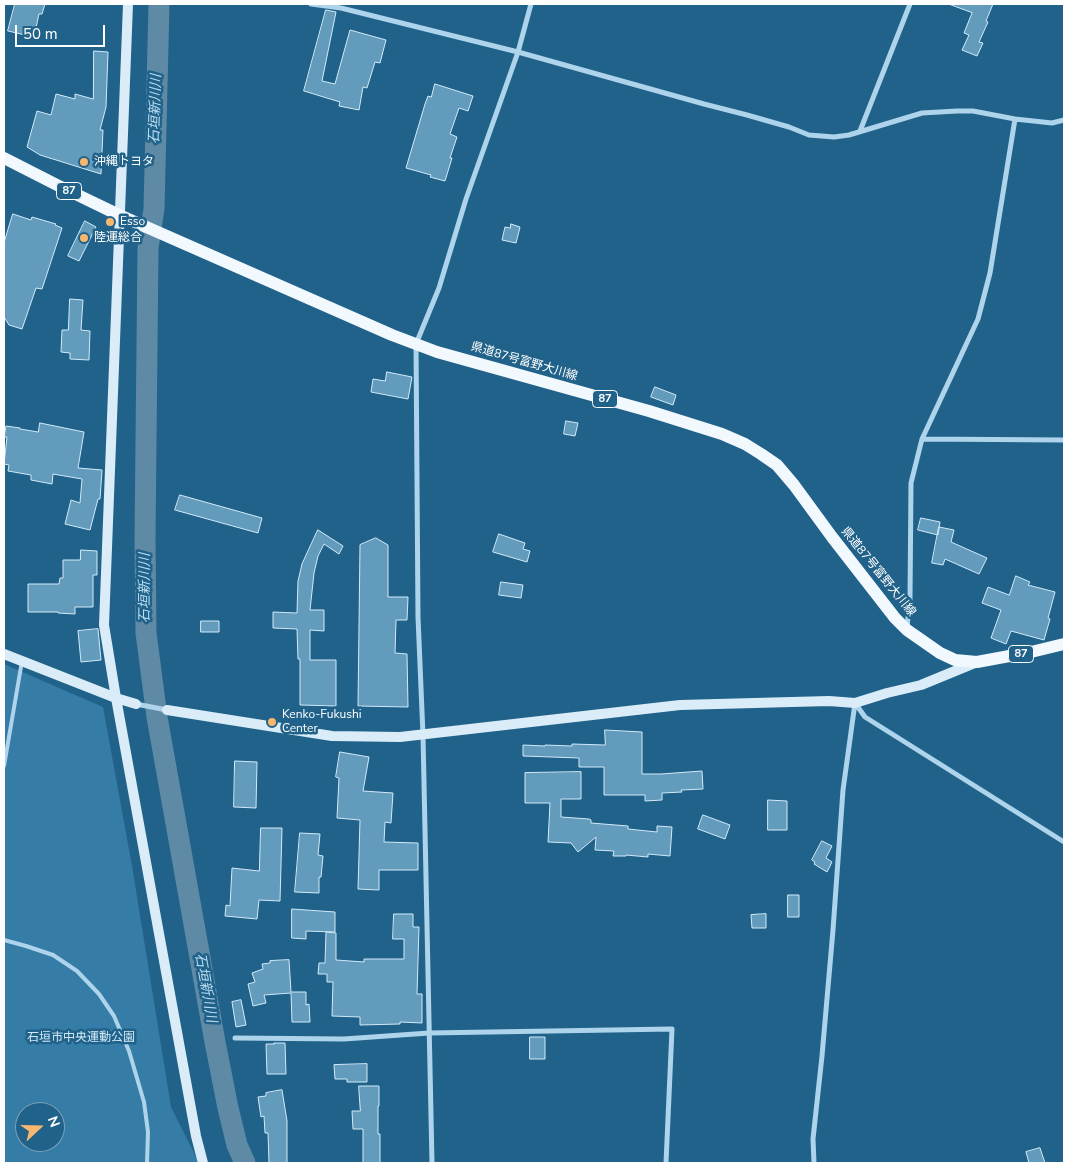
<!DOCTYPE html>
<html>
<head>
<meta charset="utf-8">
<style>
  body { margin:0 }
  #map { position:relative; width:1068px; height:1167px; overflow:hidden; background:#21628a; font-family:"Nunito Sans",sans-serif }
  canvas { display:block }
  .frame { position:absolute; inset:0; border:5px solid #fff; pointer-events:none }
  .north { position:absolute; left:15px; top:1102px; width:50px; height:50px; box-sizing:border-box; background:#21628a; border:1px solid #7aa1b9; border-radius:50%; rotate:69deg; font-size:14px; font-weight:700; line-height:20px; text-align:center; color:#fff }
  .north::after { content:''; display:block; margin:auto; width:18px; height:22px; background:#f7b76f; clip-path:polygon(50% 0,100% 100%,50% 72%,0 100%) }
  .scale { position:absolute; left:15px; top:25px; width:90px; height:22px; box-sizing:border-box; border:2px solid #fff; border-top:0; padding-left:6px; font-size:15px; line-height:18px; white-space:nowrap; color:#fff; -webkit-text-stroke:4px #21628a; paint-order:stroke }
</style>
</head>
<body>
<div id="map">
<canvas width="1068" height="1167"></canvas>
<div class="frame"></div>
<div class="north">N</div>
<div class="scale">50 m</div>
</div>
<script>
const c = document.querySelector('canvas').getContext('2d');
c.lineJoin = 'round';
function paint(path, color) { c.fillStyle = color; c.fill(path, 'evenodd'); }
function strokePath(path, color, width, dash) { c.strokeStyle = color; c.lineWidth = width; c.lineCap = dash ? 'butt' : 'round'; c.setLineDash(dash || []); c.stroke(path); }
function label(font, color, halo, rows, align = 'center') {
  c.font = font + ' "Nunito Sans","Noto Sans JP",sans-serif'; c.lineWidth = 5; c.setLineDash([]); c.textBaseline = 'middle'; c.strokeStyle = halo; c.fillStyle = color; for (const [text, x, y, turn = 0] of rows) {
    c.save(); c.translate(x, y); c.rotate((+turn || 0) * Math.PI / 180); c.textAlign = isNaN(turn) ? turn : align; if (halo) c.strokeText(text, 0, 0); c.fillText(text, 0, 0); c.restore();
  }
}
paint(new Path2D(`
  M4,664L103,707L132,866L171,1107L199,1163H4ZM25,1112H55V1142H25Z`), '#357da7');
strokePath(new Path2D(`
  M159,4L154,209L148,248L145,539L146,633L157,717L215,1042L228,1108L237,1145L245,1163`), '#5f8aa6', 21);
const building = new Path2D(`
  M15,4H45L42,14H39L34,37L8,31Z
  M949,4H993L986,21L988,22L979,42L983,43L977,56L962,50L969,35L964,33L972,13Z
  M326,10L336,12L322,81L335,84L350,30L386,40L380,63L375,62L367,88L363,87L359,110L339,106L340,102L304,91Z
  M94,51L108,52L106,107L100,130H103L101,174L40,155L27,147L37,111L51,115L56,94L75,99V94L93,99Z
  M435,84L473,96L468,111L459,108L450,134L457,137L450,158H452L445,181L430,177L431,175L406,168L425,104L428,96L431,97Z
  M13,214L31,220L32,217L56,224L55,225L62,228L42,289L36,288L22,329L9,325L4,317V243Z
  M85,221L96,227L79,261L68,256Z
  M511,224L520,227L516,243L502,240L505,227L510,228Z
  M70,299L83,300L81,330L90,331L89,360L70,359V353L61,352L62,330H68Z
  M387,372L412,377L408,399L371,392L373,379L385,381Z
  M655,387L676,395L673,405L651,397Z
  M566,421L578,423L575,436L564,434Z
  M40,423L84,432L78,468L102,470L100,499H98L90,530L65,524L71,500L80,503L82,479L53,474L52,484L31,480V475L8,471L9,465L4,464L7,437H4L6,426L20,428V429L38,432Z
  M180,495L262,518L258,533L175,510Z
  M921,518L940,522L938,535L918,530Z
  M939,527L954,530L951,542L987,558L979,574L945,559L943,565L932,563Z
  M318,530L343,546L339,554L324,544L318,556L314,573L310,610H324V631L310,630V660H336V706L300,705V659H298L297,629L273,628V612L297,613L298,581L302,564Z
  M499,534L525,543L523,549L530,551L527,562L493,552Z
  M376,538L388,545V597H408L407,620H396L395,653L407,654L408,707L358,706L360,545Z
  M81,550L97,551V575H93V607H75V614L58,613V612H28V584H59L60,578H63V560H80Z
  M1016,576L1030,582L1028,585L1055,592L1048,618L1050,619L1044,640L1011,631L1006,644L991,638L1001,610L982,603L988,587L1009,595Z
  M501,582L523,585L521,598L499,595Z
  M201,621H219V632H201Z
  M98,629L101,660L81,662L78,631Z
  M605,730L642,732V774H661L702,771L703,789L681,790L682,792L662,793V800L645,801V795H604V767H579V758L523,756V745L545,746V745L572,746V744L605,745Z
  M340,752L369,757L363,791L393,793L391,823L385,822L384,842L418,843V870H379V890L358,889L360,820L337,818L339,778L336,777Z
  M235,761L257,762L256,808L234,807Z
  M581,772V799H561V817L589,819L591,820V823L628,826V829L657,832V826L672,827L670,856L648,854V857L626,855V856H613L614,851L595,850L596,837L578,852L571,843L548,842L550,803H525V773Z
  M768,800L787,801V830H768Z
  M703,815L730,825L725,839L698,829Z
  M261,828H282L280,901L259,900L257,919L225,916L226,905L230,906L232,868L259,871Z
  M300,833L320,834L318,855L323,856L321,877H319V893L295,892Z
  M822,841L832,846L826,858L832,862L827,872L814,864L815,862L812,860Z
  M788,895H799V917H788Z
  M292,909L335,912V932L306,931V939L292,938Z
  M394,914H413V927H419L417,994H422V1023L400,1022V1024L360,1025V1017L332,1016L333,982H327V974H318L319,963H325L326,932L336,933V960L364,962V959H404V939H393Z
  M766,914V928H752L751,915Z
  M289,960L291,992H306V1005L309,1004L310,1022H292L291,993L264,995L266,1003L253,1006L248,984L255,982L252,973L263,969L262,964L270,963V961Z
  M241,1000L246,1025L236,1027L232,1002Z
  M530,1037H545V1059H530Z
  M274,1043H285L286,1074H267L266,1044H274Z
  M367,1064V1082H347V1079H335L334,1065Z
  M359,1086H379V1106H378V1134H380V1163H363V1129H353L352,1111H360Z
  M282,1090L287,1121V1163H269L268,1133H265L264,1116L261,1117L258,1097L266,1096V1093Z
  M1040,1148L1045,1163H1029L1026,1152Z`);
paint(building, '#629bbc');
strokePath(building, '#d2eaf8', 1);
strokePath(new Path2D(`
  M4,766L22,661
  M4,940L26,946L53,955L77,971L99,994L114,1016L129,1051L144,1102L148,1132L147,1163`), '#add4eb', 4);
strokePath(new Path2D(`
  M311,4L341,8L518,52L704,104L747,115L789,127L809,135L834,137L849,135L922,113L957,111H973L1015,119L1052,123L1064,120
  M860,131L910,4
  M922,439L1064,440
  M907,627L910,599L911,483L922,439L978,319L990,273L1015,119
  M855,703L865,717L1064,842
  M136,704L167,710
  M235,1038L344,1039L429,1033L672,1029L666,1163
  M432,1163L423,735L418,617L416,344L439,288L466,199L518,52L531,4
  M814,1163L813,1139L822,1056L833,930L843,790L855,703`), '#add4eb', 5);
strokePath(new Path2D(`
  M128,4L104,625L116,698L196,1136L203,1163
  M4,654L116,698L136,704
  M167,710L332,736L400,737L680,705L829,701L855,703L887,693L921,685L977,662`), '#d9ecf8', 10);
strokePath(new Path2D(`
  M4,158L57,185L119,215L392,335L437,352L649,411L722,434L745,444L761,454L777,465L794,485L832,537L895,618L907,630L940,653L955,660L977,662L1031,652L1064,644`), '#f2f9fe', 12);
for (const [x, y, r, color] of [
  [84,162,5,"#f7b76f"],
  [110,222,5,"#f7b76f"],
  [84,238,5,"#f7b76f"],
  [272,722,5,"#f7b76f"]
]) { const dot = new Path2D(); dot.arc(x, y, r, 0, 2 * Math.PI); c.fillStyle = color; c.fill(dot); strokePath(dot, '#21628a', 2); }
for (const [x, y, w] of [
  [69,191,25],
  [605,399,25],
  [1021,654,25]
]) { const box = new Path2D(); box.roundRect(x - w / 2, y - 8.5, w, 17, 4); c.fillStyle = '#21628a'; c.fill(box); strokePath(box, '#fff', 1); }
label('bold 11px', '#fff', null, [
  ["87",69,191],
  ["87",605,399],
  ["87",1021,654]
]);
label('12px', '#fff', '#21628a', [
  ["沖縄トヨタ",94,162],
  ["Esso",120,222],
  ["陸運総合",94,238],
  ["Kenko-Fukushi",282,715],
  ["Center",282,729]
], 'left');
label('12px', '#fff', '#21628a', [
  ["県道87号富野大川線",524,362,16],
  ["県道87号富野大川線",878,572,51]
]);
label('12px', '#d2eaf8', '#21628a', [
  ["石垣市中央運動公園",81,1038]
]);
label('italic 14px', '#b9ddf2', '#21628a', [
  ["石垣新川川",156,109,-88],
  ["石垣新川川",146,588,-90],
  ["石垣新川川",205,988,80]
]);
</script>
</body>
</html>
